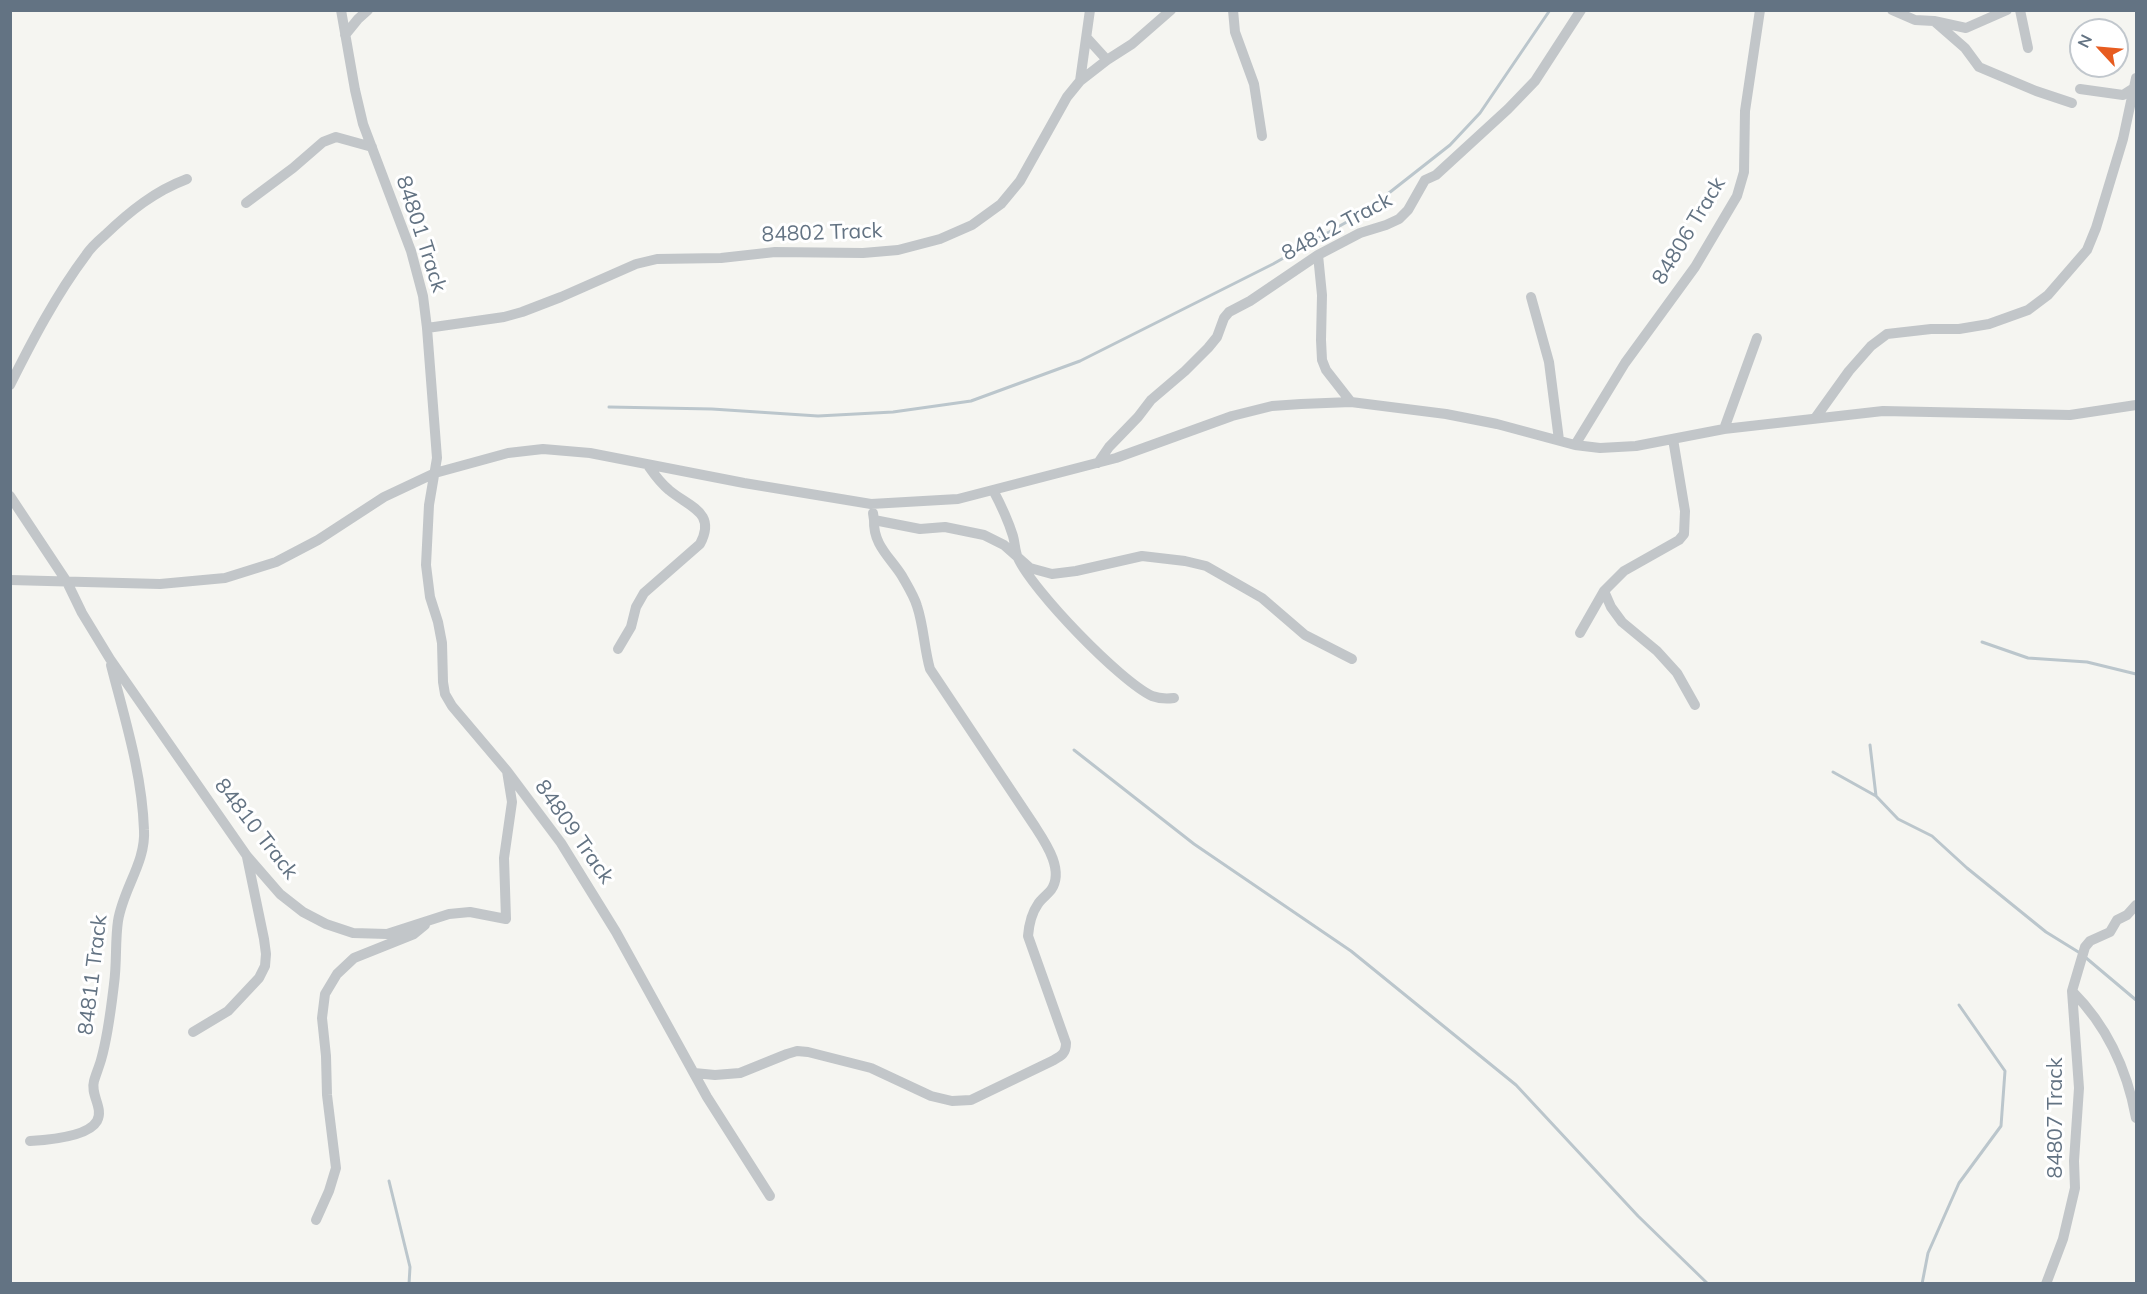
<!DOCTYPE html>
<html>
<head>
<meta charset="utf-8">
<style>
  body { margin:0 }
  #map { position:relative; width:2147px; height:1294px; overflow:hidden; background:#f5f5f1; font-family:Mulish,sans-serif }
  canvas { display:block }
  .frame { position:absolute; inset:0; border:12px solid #637383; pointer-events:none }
  .north { position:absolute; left:2069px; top:18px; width:60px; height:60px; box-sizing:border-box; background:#fff; border:2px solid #c1c7cd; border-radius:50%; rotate:296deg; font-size:16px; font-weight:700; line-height:24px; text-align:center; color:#637383 }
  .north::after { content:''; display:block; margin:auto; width:21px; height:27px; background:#e75c20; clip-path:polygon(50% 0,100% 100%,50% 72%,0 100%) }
</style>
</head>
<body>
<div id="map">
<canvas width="2147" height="1294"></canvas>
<div class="frame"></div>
<div class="north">N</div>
</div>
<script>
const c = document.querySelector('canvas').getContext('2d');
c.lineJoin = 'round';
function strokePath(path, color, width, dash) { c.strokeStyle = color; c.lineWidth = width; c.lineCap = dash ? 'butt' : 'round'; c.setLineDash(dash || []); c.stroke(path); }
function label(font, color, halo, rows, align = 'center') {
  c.font = font + ' Mulish,sans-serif'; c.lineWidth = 6; c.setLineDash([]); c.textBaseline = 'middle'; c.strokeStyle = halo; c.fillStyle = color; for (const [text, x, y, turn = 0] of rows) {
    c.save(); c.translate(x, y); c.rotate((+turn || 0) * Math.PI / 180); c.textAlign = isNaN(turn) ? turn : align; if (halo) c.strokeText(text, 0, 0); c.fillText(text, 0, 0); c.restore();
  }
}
strokePath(new Path2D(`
  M609,407L712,409L818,416L893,412L971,401L1080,361L1273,264L1366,211L1450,145L1480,113L1550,10
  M1982,642L2028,658L2087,662L2136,674
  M1870,745L1876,796L1898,819L1932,836L1967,868L2046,932L2080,953
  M1074,750L1194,844L1351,951L1516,1085L1638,1216L1708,1284
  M1833,772L1876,796
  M2085,957L2136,1000
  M389,1181L410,1267L409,1284
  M1922,1284L1928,1253L1959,1183L2001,1126L2005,1071L1959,1005`), '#bbc6cc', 3);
strokePath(new Path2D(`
  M341,10L355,90L363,124L411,251L423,296L427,328L437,458L429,505L426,565L430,597L438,622L442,643L443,682L445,694L452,706L507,771L561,843L616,932L707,1097L770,1196
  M1233,10L1235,32L1254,84L1262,136
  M1892,10L1915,20L1934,21L1965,48L1979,67L2036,91L2072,103
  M2020,10L2028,48
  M1934,21L1966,28L2007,10
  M345,35L358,19L368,10
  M1087,38L1107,60
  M1080,81L1107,60L1132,44L1171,10
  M2080,89L2123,95L2134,88
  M246,203L293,168L323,142L336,137L372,147
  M1318,255L1322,295L1321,340L1322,360L1326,370L1351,402
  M1531,297L1549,362L1559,440
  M427,328L504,317L522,312L561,297L636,264L657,259L721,258L775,252L863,253L898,250L940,239L972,225L1001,204L1020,181L1067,97L1080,81L1090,10
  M10,385C32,341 56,295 86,255C91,247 98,241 105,235C130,211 155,191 187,179
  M1816,417L1849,371L1871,346L1887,334L1931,329H1959L1989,324L2028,310L2048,295L2087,250L2096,228L2123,139L2136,78
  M1724,429L1757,338
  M1575,445L1625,363L1695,267L1737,196L1744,172L1745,111L1760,10
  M1098,463L1109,447L1138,417L1151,400L1185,371L1208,348L1217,337L1224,318L1229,312L1250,301L1318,255L1360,233L1386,225L1399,219L1408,210L1425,180L1436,175L1508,109L1535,81L1581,10
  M993,490C1001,505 1008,520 1013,536C1015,543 1015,552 1018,558C1033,591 1120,681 1152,696C1160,699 1166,699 1174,698
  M10,496L67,582L82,613L110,659L247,856L280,894L303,912L326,924L353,933L387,934L449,914L470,912L506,919L504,858L512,802L507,771
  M873,513L874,520L920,529L945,527L984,535L1004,545L1030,568L1052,574L1076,571L1142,556L1185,561L1206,566L1262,598L1305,635L1352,659
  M10,580L160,584L225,578L276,562L318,540L384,497L435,473L508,453L543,449L590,453L744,483L871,504L958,499L1116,458L1232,416L1272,406L1301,404L1351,402L1446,414L1497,424L1575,445L1600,448L1636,446L1724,429L1883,411L2070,415L2136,405
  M1604,591L1611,607L1622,622L1657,651L1677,673L1695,705
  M1580,633L1604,591L1624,571L1679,540L1684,534L1685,511L1673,439
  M618,649L631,627L636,607L644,593L700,544C717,512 689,507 669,490C659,482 654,474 647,464
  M2072,991C2107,1026 2127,1069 2136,1118
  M193,1032L228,1011L259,978L265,966L266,954L264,939L247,857
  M694,1073L715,1075L740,1073L787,1054L797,1051L808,1052L871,1068L931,1096L952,1101L971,1100L1052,1061C1061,1056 1066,1054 1066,1043L1028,936C1029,924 1031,914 1038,904C1041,899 1047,895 1051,890C1065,870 1045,842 1034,825L930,669C924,648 924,627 917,606C914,596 907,585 902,576C890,557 873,545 874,520
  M30,1141C47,1140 88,1137 97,1121C104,1108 90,1095 94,1081C96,1074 99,1067 101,1060C108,1036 111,1009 114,984C117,963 115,941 118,921C123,889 146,862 144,830C142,773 125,720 111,665
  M316,1220L329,1191L336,1168L327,1095L326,1056L322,1018L325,994L337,974L354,958L414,934L425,925
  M2046,1284L2063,1239L2075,1188L2074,1161L2079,1088L2072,991L2085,947L2090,941L2110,932L2117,920L2127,915L2136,905`), '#c2c6c9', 10);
label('21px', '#637383', '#fff', [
  ["84812 Track",1337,227,-28],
  ["84806 Track",1689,231,-59],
  ["84802 Track",822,233,-2],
  ["84801 Track",421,234,72],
  ["84810 Track",256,829,52],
  ["84809 Track",574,832,55],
  ["84811 Track",93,975,-83],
  ["84807 Track",2056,1118,-90]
]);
</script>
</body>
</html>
